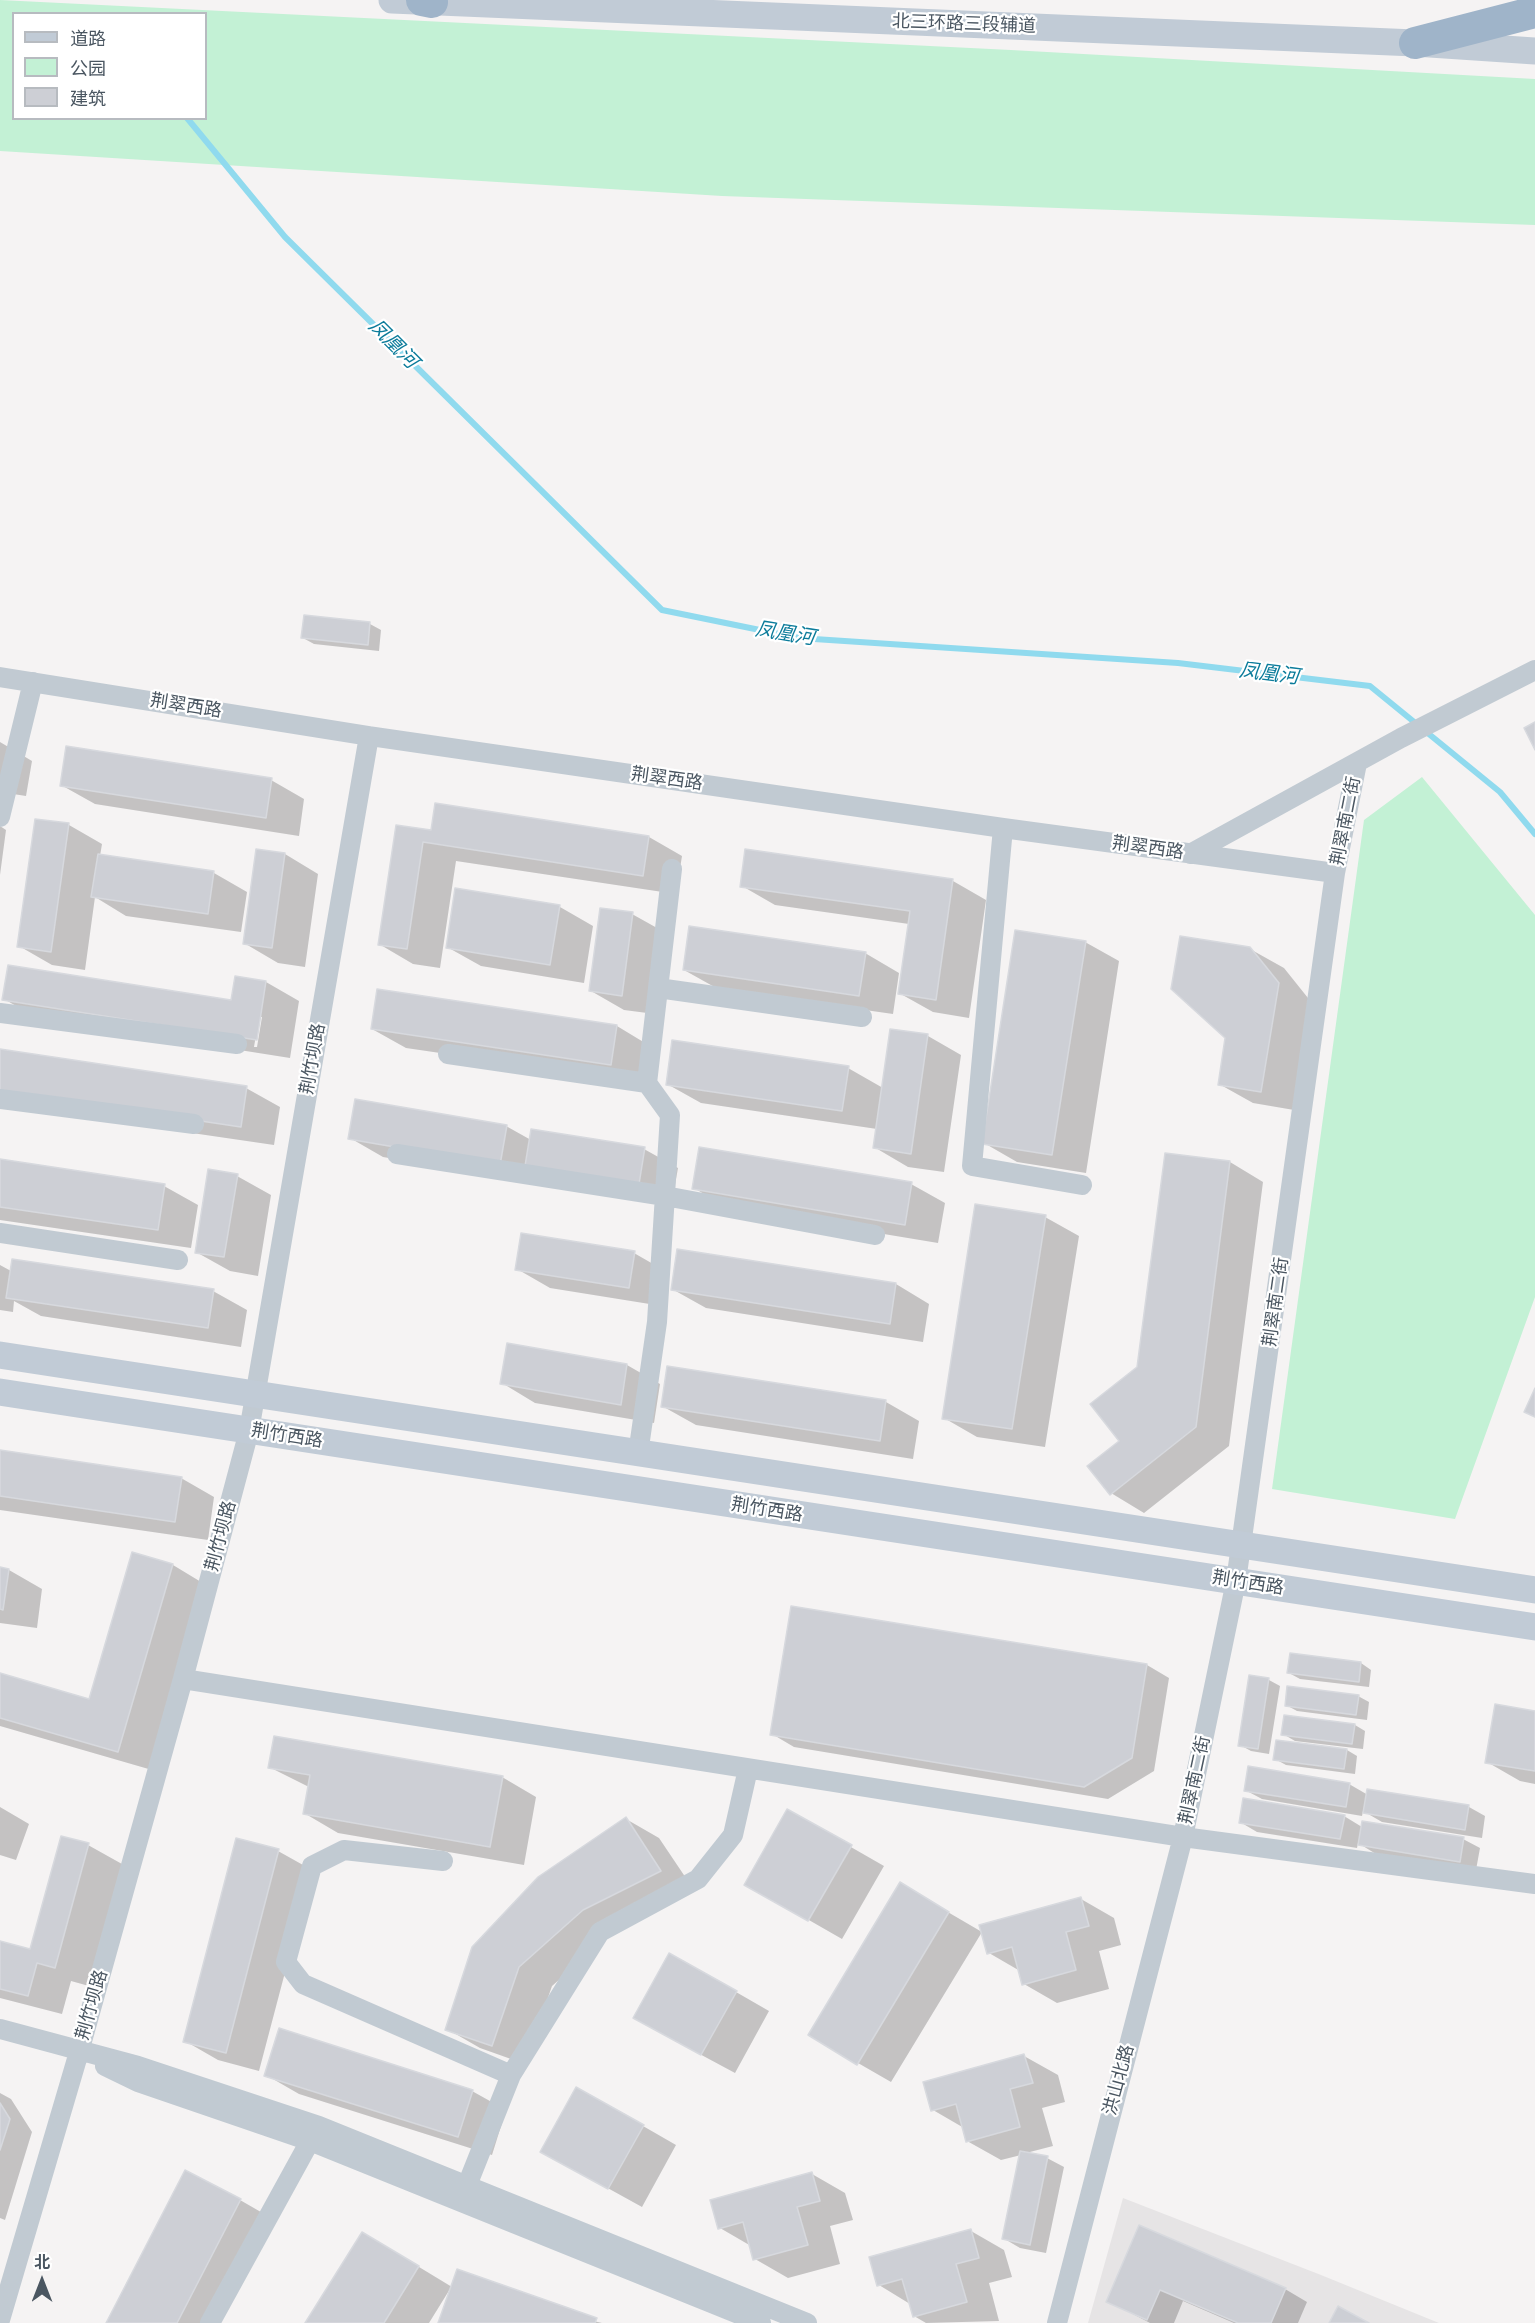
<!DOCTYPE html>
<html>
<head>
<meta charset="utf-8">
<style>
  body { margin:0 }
  #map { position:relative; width:1535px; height:2323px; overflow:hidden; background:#f5f3f3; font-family:"Work Sans","Noto Sans SC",sans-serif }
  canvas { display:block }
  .legend { position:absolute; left:12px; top:12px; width:195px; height:108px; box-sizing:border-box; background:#fff; border:2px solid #b7bbc0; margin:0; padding:8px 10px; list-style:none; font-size:18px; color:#4a5661 }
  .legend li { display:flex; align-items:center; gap:12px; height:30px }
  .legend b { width:30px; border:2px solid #b7bbc0 }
  .north { position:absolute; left:12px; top:2251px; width:60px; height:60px; -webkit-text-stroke:4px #fff; paint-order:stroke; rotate:0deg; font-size:16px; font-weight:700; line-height:24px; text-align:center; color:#4a5661 }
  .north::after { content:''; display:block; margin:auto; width:21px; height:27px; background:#4a5661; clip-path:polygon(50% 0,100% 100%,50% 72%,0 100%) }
</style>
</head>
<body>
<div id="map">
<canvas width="1535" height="2323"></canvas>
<ul class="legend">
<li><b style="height:8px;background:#c1cbd6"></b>道路</li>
<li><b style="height:16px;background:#c3f1d5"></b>公园</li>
<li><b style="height:16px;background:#cdcfd5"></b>建筑</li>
</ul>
<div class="north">北</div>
</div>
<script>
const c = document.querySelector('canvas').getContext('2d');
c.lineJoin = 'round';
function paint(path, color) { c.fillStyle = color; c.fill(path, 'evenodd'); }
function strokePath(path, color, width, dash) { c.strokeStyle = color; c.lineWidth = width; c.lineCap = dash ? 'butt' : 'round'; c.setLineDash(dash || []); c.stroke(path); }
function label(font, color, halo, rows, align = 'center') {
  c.font = font + ' "Work Sans","Noto Sans SC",sans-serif'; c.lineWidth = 4.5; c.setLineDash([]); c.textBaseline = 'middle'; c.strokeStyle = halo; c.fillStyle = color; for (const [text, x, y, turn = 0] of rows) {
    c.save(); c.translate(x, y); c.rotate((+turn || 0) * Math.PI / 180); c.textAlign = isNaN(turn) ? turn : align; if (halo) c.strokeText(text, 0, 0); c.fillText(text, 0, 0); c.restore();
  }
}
paint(new Path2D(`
  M1123,2198L1321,2275L1439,2323H1088Z`), '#e6e4e5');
paint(new Path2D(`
  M0,0L1011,50L1535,79V225L722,196L0,151ZM14,14H206V118H14Z
  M1422,777L1535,915V1297L1455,1519L1272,1489L1364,820Z`), '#c3f1d5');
paint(new Path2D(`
  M370,624L381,630L379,651L314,644L303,638Z
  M0,742L32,761L26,796L0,792Z
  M271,780L304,799L299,836L95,804L61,785Z
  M36,820L69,825L102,844L100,856L214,873L247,892L241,932L126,916L95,897L85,970L52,965L19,946Z
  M0,826L6,830L0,875Z
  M398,827L432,832L649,837L682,856L676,894L456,861L440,968L413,964L379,944Z
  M258,851L285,854L318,874L305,967L278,963L244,943Z
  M953,881L986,900L969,1018L933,1012L899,993L909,924L775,905L742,886Z
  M560,907L593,926L584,983L481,966L447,947Z
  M632,914L666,933L655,1014L624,1010L591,991Z
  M1085,942L1119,961L1086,1173L1017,1162L984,1143Z
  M1250,949L1284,968L1312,1003L1294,1110L1253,1103L1219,1084Z
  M865,953L899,973L893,1014L718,989L684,970Z
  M236,978L266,982L299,1001L290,1058L37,1018L4,999L233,1001ZM259,1017H262L257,1047H254Z
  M378,991L617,1026L650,1046L645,1083L406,1048L372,1029Z
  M892,1030L928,1036L961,1055L944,1172L908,1167L874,1147L877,1129L701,1103L667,1084L848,1068L883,1088Z
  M0,1051L246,1088L280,1107L274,1145L14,1107Z
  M506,1126L531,1140L644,1149L678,1168L672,1202L534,1183L383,1157L350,1138Z
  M1166,1154L1230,1162L1263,1182L1229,1446L1144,1513L1111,1493L1138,1368Z
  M0,1161L164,1186L198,1205L191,1248L0,1220Z
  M237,1176L271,1195L258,1276L230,1271L196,1252Z
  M911,1184L945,1203L938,1243L727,1208L694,1188Z
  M1045,1217L1079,1236L1045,1447L977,1437L944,1418Z
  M678,1250L896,1284L929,1304L923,1342L706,1308L672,1289Z
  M634,1253L667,1272L662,1306L550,1288L517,1269Z
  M0,1265L11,1271L213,1291L247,1310L241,1347L41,1316L14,1301L13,1312L0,1310Z
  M508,1345L627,1365L660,1384L654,1423L535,1403L502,1383Z
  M668,1368L886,1402L919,1421L913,1459L696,1425L662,1406Z
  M0,1452L181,1478L214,1497L208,1540L0,1510Z
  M133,1554L173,1565L206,1585L152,1770L0,1726V1674L90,1700Z
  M0,1569L9,1570L42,1589L37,1628L0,1623Z
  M1361,1663L1371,1670L1369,1687L1300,1679L1289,1673Z
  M1147,1665L1169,1678L1154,1771L1108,1799L794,1747L772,1734Z
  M1250,1677L1269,1680L1280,1686L1269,1754L1251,1751L1240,1745Z
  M1358,1696L1369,1702L1367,1720L1297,1711L1286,1705Z
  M1535,1712V1784L1520,1781L1487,1762Z
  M1355,1725L1365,1731L1363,1749L1295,1741L1283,1734Z
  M1347,1750L1357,1756L1355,1774L1286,1765L1275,1759Z
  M269,1767L502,1777L536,1797L524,1865L338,1833L304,1813L309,1787Z
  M1349,1784L1368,1795L1369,1790L1469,1807L1485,1816L1482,1838L1382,1822L1363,1811L1362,1816L1262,1799L1245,1790Z
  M0,1807L29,1824L16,1860L0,1855Z
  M788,1811L884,1866L842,1939L746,1884Z
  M1344,1816L1362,1827L1463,1839L1480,1848L1476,1870L1376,1854L1358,1843L1357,1848L1257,1832L1240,1822Z
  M626,1819L659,1838L694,1890L617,1929L552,1986L525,2064L480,2048L447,2029Z
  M88,1845L122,1864L89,1986L71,1981L62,2014L0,1998V1942L32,1951Z
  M278,1851L312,1870L259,2071L218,2060L185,2041Z
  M1081,1899L1114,1918L1121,1945L1099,1951L1109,1989L1057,2003L1024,1984L1020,1971L989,1953Z
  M934,1904L982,1932L891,2082L858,2063Z
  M736,1992L769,2011L735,2073L668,2037Z
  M1024,2056L1058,2075L1065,2102L1042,2108L1053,2146L1026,2153L1047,2158L1064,2167L1046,2253L1020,2248L1003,2238L1021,2155L1001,2160L967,2141L964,2128L933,2110Z
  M266,2075L472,2091L506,2110L492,2155L299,2094Z
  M0,2093L11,2099L32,2132L5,2220L0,2218Z
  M643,2126L676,2145L642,2207L575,2170Z
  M812,2174L845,2193L853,2220L830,2226L840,2264L788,2278L755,2259L751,2246L720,2228Z
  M240,2200L273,2219L220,2323H108Z
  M1140,2227L1285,2289L1307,2302L1298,2323H1234L1183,2301L1174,2323H1150L1108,2301Z
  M971,2231L1004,2250L1012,2277L989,2283L999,2321L926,2323L914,2316L910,2304L879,2285Z
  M396,2253L452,2287L602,2323H439L450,2289L429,2323H307Z`), '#0003');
strokePath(new Path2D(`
  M187,118L285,237L662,610L799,638L1178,663L1370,686L1500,792L1535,834`), '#90daee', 6);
const building = new Path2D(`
  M304,615L370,622L368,645L301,638Z
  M1535,722V750L1524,728Z
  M66,746L272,778L266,818L60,786Z
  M435,803L649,836L643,876L423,842L407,949L378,945L396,825L431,830Z
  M35,819L69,823L51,952L17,947Z
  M256,849L285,853L272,948L243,944Z
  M745,849L953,879L936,1000L898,994L910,911L740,887Z
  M98,854L214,871L208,914L91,897Z
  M455,888L560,905L550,965L446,948Z
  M600,908L633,912L622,996L589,991Z
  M689,926L866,952L859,996L683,970Z
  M1015,930L1086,941L1052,1155L982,1144Z
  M1180,936L1250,947L1279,983L1261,1092L1218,1085L1225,1038L1171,989Z
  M8,965L231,1000L235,976L266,981L257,1040L2,1000Z
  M377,989L617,1025L611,1065L371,1029Z
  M890,1029L928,1034L911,1154L873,1148Z
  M672,1040L849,1066L842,1111L666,1085Z
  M0,1049L247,1086L241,1127L0,1091Z
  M355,1099L507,1125L500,1165L348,1139Z
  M531,1129L645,1147L639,1184L525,1166Z
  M699,1147L912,1182L905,1225L692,1189Z
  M1165,1153L1230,1161L1196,1427L1110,1495L1087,1466L1119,1441L1090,1404L1137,1367Z
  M0,1159L165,1184L158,1230L0,1207Z
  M208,1169L238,1174L224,1257L195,1253Z
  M975,1204L1046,1215L1012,1429L942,1419Z
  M521,1233L635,1251L629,1288L515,1270Z
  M677,1249L896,1283L890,1324L671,1290Z
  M12,1259L214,1289L208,1328L6,1298Z
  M507,1343L627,1364L621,1405L500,1384Z
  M667,1366L886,1400L880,1441L661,1407Z
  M1535,1388V1417L1524,1412Z
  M0,1450L182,1477L175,1522L0,1496Z
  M132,1552L173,1564L118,1752L0,1718V1673L89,1699Z
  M0,1567L9,1569L3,1610L0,1609Z
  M791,1606L1147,1664L1132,1758L1084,1787L770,1735Z
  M1290,1653L1361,1662L1359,1682L1287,1673Z
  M1249,1675L1269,1678L1258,1749L1238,1746Z
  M1287,1686L1359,1695L1356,1715L1285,1706Z
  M1495,1704L1535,1711V1771L1485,1763Z
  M1284,1715L1355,1724L1352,1744L1281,1735Z
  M274,1736L503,1776L490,1847L303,1814L310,1775L268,1768Z
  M1276,1740L1347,1749L1344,1769L1273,1760Z
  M1248,1766L1350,1783L1346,1807L1244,1791Z
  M1367,1789L1469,1805L1465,1830L1363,1813Z
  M1243,1798L1345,1815L1340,1839L1239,1823Z
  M787,1809L852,1845L808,1921L744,1885Z
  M626,1817L661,1871L583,1910L519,1967L492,2046L445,2030L472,1947L538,1877Z
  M1362,1821L1464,1837L1460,1862L1358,1845Z
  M61,1836L89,1843L55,1968L37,1963L28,1996L0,1989V1941L30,1949Z
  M236,1838L279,1849L226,2053L183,2042Z
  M900,1882L949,1912L857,2065L808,2035Z
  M1081,1897L1089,1926L1066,1932L1076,1970L1022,1985L1012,1947L987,1954L979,1925Z
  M669,1953L737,1991L701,2055L633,2018Z
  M279,2028L473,2090L458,2137L264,2076Z
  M1024,2054L1033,2083L1010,2089L1020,2127L966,2142L956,2104L931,2111L923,2082Z
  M576,2087L644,2125L608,2189L540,2152Z
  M0,2103L10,2119L0,2150Z
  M1020,2151L1048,2156L1030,2245L1002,2239Z
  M185,2170L241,2199L177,2323H106Z
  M812,2172L820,2201L797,2207L808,2245L753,2260L743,2222L718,2229L710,2200Z
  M1139,2225L1286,2288L1271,2323H1238L1160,2290L1147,2320L1106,2302Z
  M971,2229L979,2258L956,2264L967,2302L913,2317L902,2279L877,2286L869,2257Z
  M362,2232L419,2266L384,2323H305Z
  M457,2269L597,2318L595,2323H438Z
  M1338,2306L1369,2323H1329Z`);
paint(building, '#cdcfd5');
strokePath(building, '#d7d9de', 1.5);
strokePath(new Path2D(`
  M0,677L369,736L1003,828L1335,873
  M0,817L33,682
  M1003,828L972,1166L1082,1185
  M1190,854L1401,738L1535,670
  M658,988L862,1017
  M0,1013L237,1044
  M448,1054L647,1083
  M0,1099L194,1124
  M397,1154L665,1196L875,1235
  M0,1233L178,1260
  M638,1454L657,1322L670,1115L647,1083L672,869
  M183,1679L1183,1837L1535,1884
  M443,1861L344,1850L312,1866L286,1962L303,1984L511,2075
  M0,2029L138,2066L319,2126L807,2323
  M105,2066L138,2082L310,2141L761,2323
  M462,2198L511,2075L600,1932L698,1879L733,1835L748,1769
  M0,2320L79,2052L183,1679L249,1431L369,736
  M210,2323L310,2141
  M1057,2323L1183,1837L1236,1581L1335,873L1357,763`), '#c1cad2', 20);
strokePath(new Path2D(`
  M392,0L1415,43L1535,51
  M0,1355L1535,1590
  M0,1392L1535,1627`), '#c1cbd6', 27);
strokePath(new Path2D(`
  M422,0L432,2
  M1415,43L1535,12`), '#9fb4c9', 32);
label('18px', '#4a5661', '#fff', [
  ["北三环路三段辅道",964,24,2],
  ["荆翠西路",186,706,9],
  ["荆翠西路",667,779,8],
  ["荆翠南二街",1346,821,-79],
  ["荆翠西路",1148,848,8],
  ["荆竹坝路",313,1059,-80],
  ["荆翠南二街",1276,1302,-82],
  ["荆竹西路",287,1436,9],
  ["荆竹西路",767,1510,9],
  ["荆竹坝路",221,1536,-75],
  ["荆竹西路",1248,1583,9],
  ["荆翠南二街",1195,1780,-78],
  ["荆竹坝路",92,2005,-74],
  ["洪山北路",1119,2080,-75]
]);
label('italic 20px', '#0c7c9b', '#fff', [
  ["凤凰河",393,344,45],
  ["凤凰河",785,634,9],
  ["凤凰河",1269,674,7]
]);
</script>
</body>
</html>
